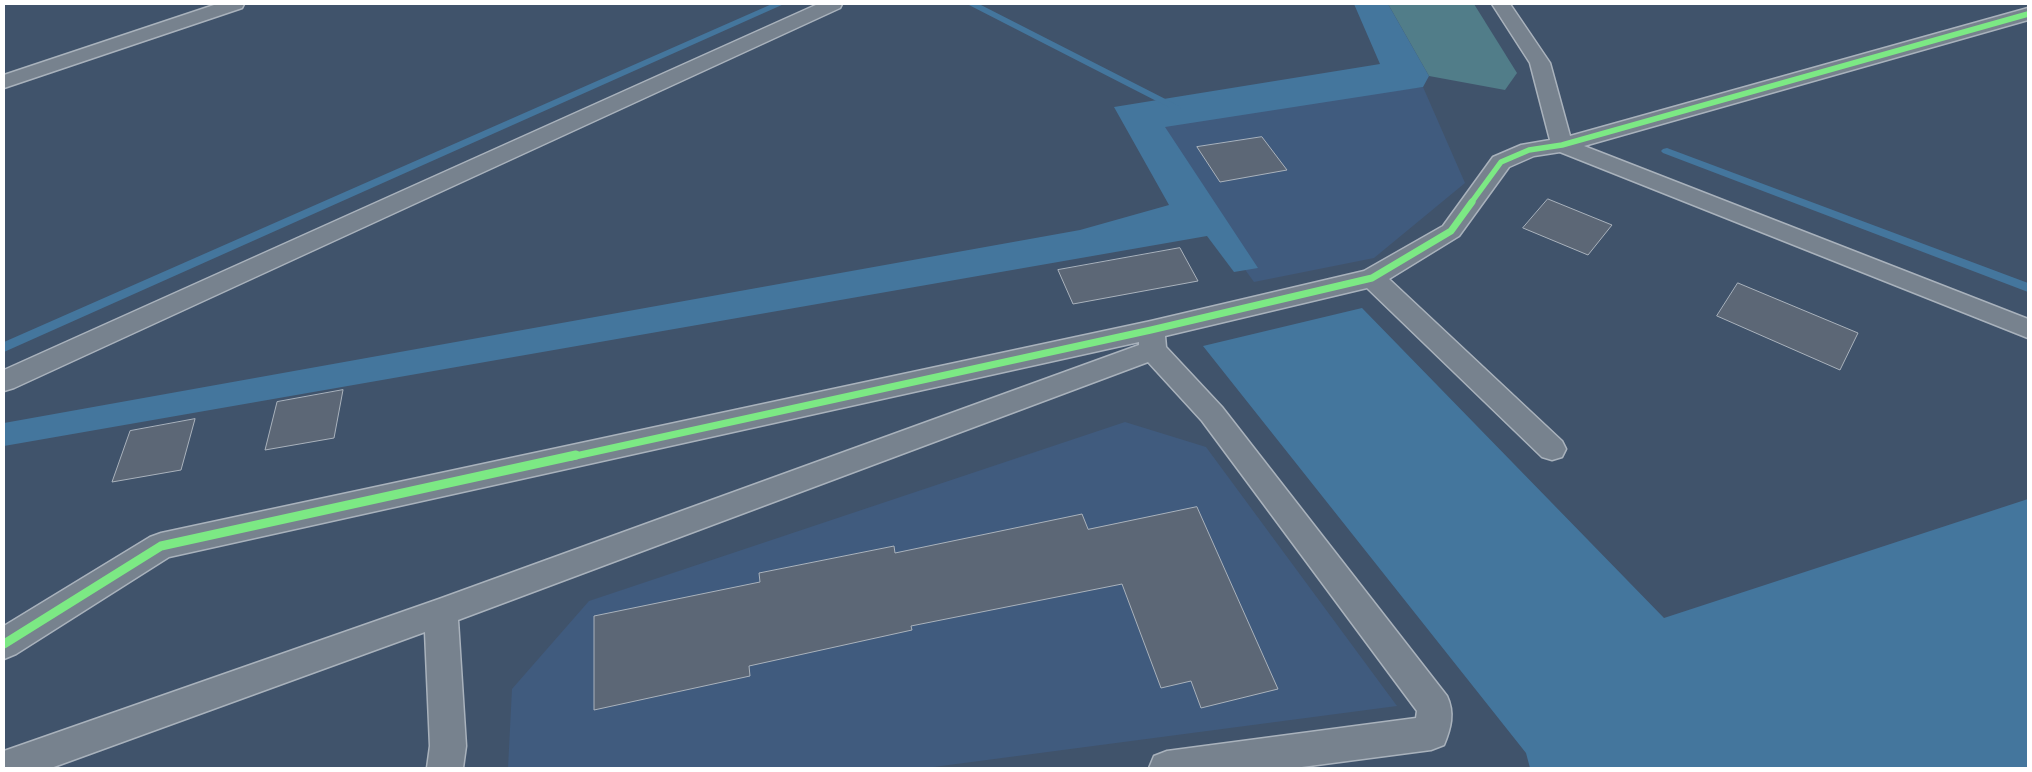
<!DOCTYPE html>
<html>
<head>
<meta charset="utf-8">
<style>
  body { margin:0 }
  #map { position:relative; width:2032px; height:772px; overflow:hidden; background:#40536b; font-family:"Indie Flower",sans-serif }
  canvas { display:block }
  .frame { position:absolute; inset:0; border:5px solid #fff; pointer-events:none }
</style>
</head>
<body>
<div id="map">
<canvas width="2032" height="772"></canvas>
<div class="frame"></div>
</div>
<script>
const c = document.querySelector('canvas').getContext('2d');
c.lineJoin = 'round';
function paint(path, color) { c.fillStyle = color; c.fill(path, 'evenodd'); }
function strokePath(path, color, width, dash) { c.strokeStyle = color; c.lineWidth = width; c.lineCap = dash ? 'butt' : 'round'; c.setLineDash(dash || []); c.stroke(path); }
paint(new Path2D(`
  M1423,87L1465,183L1374,258L1254,282L1201,209L1149,121Z
  M1125,422L1206,447L1397,706L926,768H508L512,689L589,601Z`), '#405b7e');
paint(new Path2D(`
  M1388,4H1474L1517,73L1505,90L1429,76Z`), '#517d89');
paint(new Path2D(`
  M1354,4H1388L1429,76L1423,87L1165,127L1258,268L1234,272L1207,236L4,446V423L1080,230L1169,205L1114,107L1380,64Z
  M1362,308L1664,618L2028,499V768H1530L1526,753L1203,346Z`), '#44769d');
paint(new Path2D(`
  M772,4H784L4,352V342Z
  M967,4H979L1181,107L1180,109H1172Z
  M1667,148L2028,283V292L1663,153L1661,151L1663,149Z`), '#44769d');
const building = new Path2D(`
  M1262,137L1287,170L1220,182L1197,147Z
  M1548,199L1612,225L1588,255L1523,228Z
  M1180,248L1198,281L1073,304L1058,270Z
  M1738,283L1858,333L1840,370L1717,316Z
  M343,390L334,438L265,450L277,402Z
  M195,419L181,470L112,482L130,431Z
  M1197,507L1278,689L1201,708L1191,681L1161,688L1122,584L911,626L912,630L749,666L750,676L594,710V616L760,582L759,573L894,546L895,553L1082,514L1088,529Z`);
paint(building, '#5c6776');
strokePath(building, '#a9b2bc', 1);
const minor = new Path2D(`
  M217,4H244L242,8L4,88V75Z
  M818,4H842L840,8L14,388L4,391V370Z
  M1492,4H1510L1550,63L1570,136L2028,8V20L1584,146L2028,319V338L1560,152L1534,156L1509,167L1459,236L1389,279L1562,441L1566,449L1562,457L1552,460L1542,457L1367,288L1165,336L1166,347L1222,407L1447,696C1455,713 1451,728 1444,745L1431,750L1294,768H1149L1154,756L1167,751L1416,718L1417,711L1202,421L1148,362L458,620L466,746L463,768H427L430,746L425,632L51,768H4V751L439,599L1139,345V342L169,557L16,654L4,659V626L150,537L161,533L1151,321L1364,271L1443,226L1493,157L1521,145L1550,140L1530,63Z`);
strokePath(minor, '#a9b2bc', 3);
paint(minor, '#77828e');
strokePath(new Path2D(`
  M1471,203L1501,162L1529,150L1562,145L2028,14`), '#7ce984', 5.5);
strokePath(new Path2D(`
  M571,457L1151,330L1372,278L1451,231L1472,202`), '#7ce984', 7);
strokePath(new Path2D(`
  M4,644L161,546L576,455`), '#7ce984', 9);
</script>
</body>
</html>
